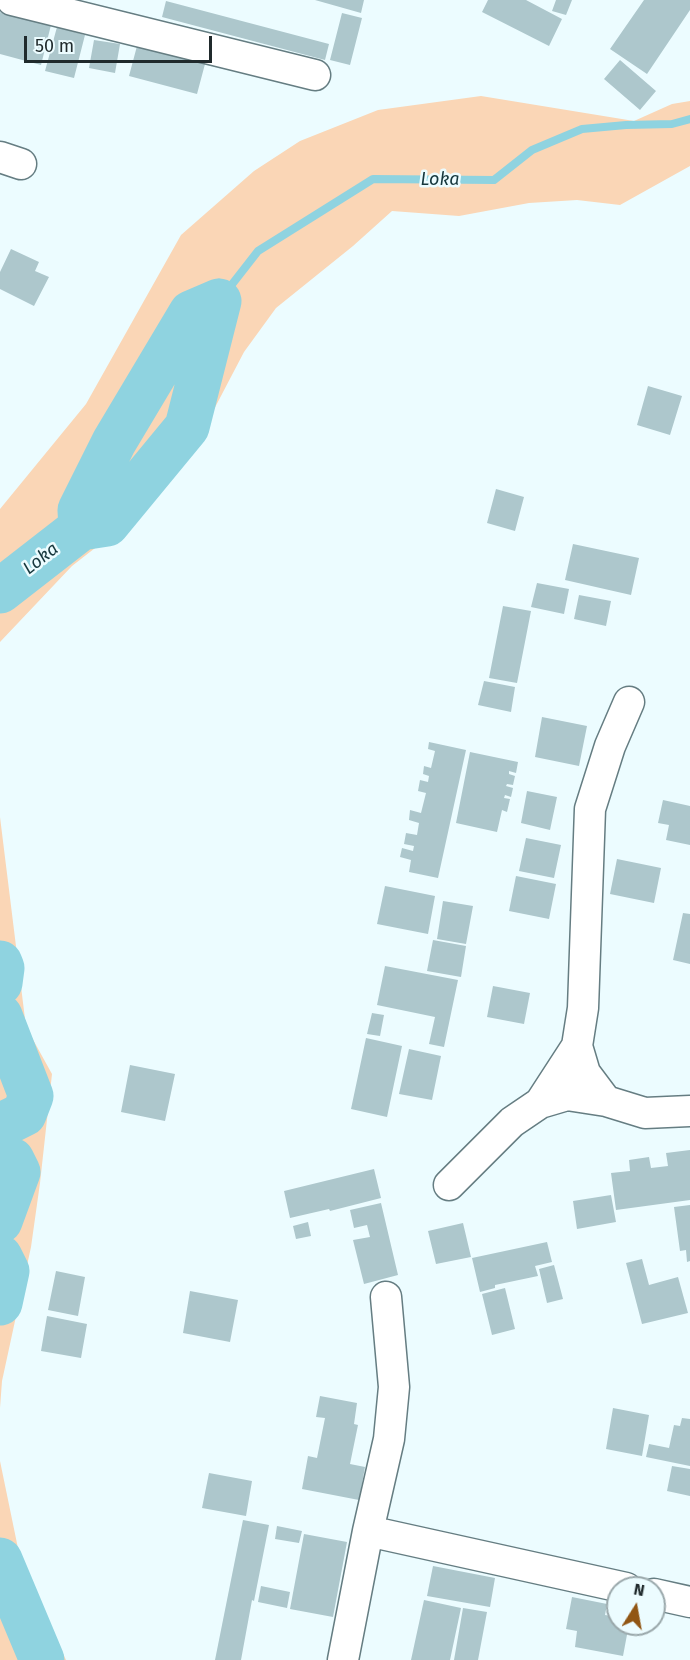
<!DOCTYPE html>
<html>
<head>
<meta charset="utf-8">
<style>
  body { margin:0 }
  #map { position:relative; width:690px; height:1660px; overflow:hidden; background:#ecfcff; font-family:"Fira Sans",sans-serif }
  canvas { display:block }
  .north { position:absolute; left:606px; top:1576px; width:60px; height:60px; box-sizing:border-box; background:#ecfcff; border:2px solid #9aa8ab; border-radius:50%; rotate:11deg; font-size:16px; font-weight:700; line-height:24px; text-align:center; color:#202a2c }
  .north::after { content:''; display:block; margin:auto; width:21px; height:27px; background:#915614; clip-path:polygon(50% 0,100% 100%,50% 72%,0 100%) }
  .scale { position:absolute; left:24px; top:36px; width:188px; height:27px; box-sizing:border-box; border:3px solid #202a2c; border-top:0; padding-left:8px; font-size:18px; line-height:21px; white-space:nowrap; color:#202a2c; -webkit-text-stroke:4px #ecfcff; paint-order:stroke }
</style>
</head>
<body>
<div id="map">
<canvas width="690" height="1660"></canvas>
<div class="north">N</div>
<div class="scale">50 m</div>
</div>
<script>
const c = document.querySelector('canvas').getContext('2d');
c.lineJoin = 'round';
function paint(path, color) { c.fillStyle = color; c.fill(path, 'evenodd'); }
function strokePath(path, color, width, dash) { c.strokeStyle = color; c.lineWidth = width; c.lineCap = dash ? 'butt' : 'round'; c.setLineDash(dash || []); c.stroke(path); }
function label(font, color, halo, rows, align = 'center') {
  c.font = font + ' "Fira Sans",sans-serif'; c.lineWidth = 5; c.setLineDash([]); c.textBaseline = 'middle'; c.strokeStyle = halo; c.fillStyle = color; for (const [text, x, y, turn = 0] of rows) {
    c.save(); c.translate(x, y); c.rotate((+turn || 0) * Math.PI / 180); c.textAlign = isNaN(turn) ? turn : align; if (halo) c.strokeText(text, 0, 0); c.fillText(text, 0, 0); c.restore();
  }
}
paint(new Path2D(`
  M481,96L634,121L672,104L690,101V166L620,205L577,200L529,203L459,216L392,211L353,246L276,308L244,352L199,438L149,506L72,566L0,642V509L86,404L181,235L254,171L300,141L378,110Z
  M0,817L26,1027L52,1074L40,1183L31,1247L2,1381L0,1408Z
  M0,1461L20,1558L66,1660H0Z`), '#fad6b6');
strokePath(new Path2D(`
  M219,301L258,251L373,179L494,180L532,150L582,129L626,125L672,124L690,119`), '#8fd3e0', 8);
strokePath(new Path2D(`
  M81,528L80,510L114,442L191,313L219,301
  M0,591L81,528L107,524L187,427L219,301
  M0,963L2,968L0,983
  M0,1016L31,1096L24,1114L4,1124L0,1128
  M0,1161L12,1160L18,1172L0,1221
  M0,1257L7,1271L0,1303
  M0,1560L42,1660`), '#8fd3e0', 45);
paint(new Path2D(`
  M315,0H364L361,13Z
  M488,0H526L562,19L549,46L482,12Z
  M556,0H572L566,15L552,11Z
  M644,0H690V10L647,74L610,49Z
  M166,1L329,44L325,60L162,17Z
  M0,12L51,25L41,65L0,54Z
  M342,13L362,18L350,65L330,60Z
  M57,27L85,35L74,78L45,71Z
  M94,40L120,44L115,73L89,68Z
  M137,46L205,64L197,94L129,76Z
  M620,60L656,91L640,110L604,79Z
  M11,249L39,262L35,271L49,277L34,306L0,289V272Z
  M648,386L682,396L670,435L637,425Z
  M496,489L524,497L515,531L487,523Z
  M573,544L639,558L631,595L565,580Z
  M537,583L569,589L564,614L531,607Z
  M579,595L611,601L606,626L574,619Z
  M503,606L531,611L517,683L489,678Z
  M484,681L515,687L511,712L478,705Z
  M542,717L587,726L579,766L535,757Z
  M429,742L466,750L438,878L409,872L411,860L400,857L402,848L413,851L414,846L404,844L406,833L417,835L419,823L409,820L410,810L421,813L426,793L418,791L420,780L428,782L429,776L423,774L424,766L431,768L435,751L428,749Z
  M470,752L518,762L516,773L509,771V774L515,776L513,785L507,784L506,786L513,788L511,797L505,795L504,798L510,799L507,812L502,810L497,832L456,823Z
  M527,791L557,797L550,830L521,823Z
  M663,800L690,806V845L666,840L669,825L658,823Z
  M526,838L561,845L554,878L519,871Z
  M617,859L661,868L654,903L610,894Z
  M516,876L556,884L549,919L509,911Z
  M385,886L435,896L428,934L377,924Z
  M443,901L473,906L466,944L437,939Z
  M683,913L690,914V964L673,960Z
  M433,940L466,946L461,977L427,971Z
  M385,966L458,980L444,1047L429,1044L435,1017L377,1005Z
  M493,986L530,993L524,1024L487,1017Z
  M372,1013L384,1015L380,1036L367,1034Z
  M366,1038L402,1046L387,1117L351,1109Z
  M409,1049L441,1056L432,1100L399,1094Z
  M130,1065L175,1074L165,1121L121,1112Z
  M690,1150V1200L616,1210L611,1173L630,1171L629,1160L649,1157L651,1168L668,1166L666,1153Z
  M374,1169L381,1198L330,1211L329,1209L290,1218L284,1191Z
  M611,1195L616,1222L577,1229L573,1201Z
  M381,1203L398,1275L364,1284L353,1240L370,1237L367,1225L354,1228L350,1210Z
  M690,1205V1261L687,1262L686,1250L680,1251L674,1207Z
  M308,1222L311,1236L296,1239L293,1226Z
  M463,1223L471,1257L436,1264L428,1231Z
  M547,1242L552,1262L535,1266L538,1276L495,1285V1288L480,1292L472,1258Z
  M642,1259L649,1285L678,1277L688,1313L642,1324L626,1263Z
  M554,1265L563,1299L547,1303L539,1269Z
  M56,1271L85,1277L78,1316L48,1310Z
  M505,1288L515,1329L492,1335L482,1294Z
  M190,1291L238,1300L230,1342L183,1333Z
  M47,1316L87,1324L81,1358L41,1351Z
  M320,1396L357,1403L354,1424L358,1425L350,1464L365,1467L359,1500L302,1489L308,1456L317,1458L325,1418L316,1417Z
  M613,1408L649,1415L642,1456L606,1449Z
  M682,1418L690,1419V1466L646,1457L649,1444L669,1448L674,1425L680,1426Z
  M672,1466L690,1469V1496L667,1491Z
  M209,1473L252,1481L246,1516L202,1508Z
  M243,1520L269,1525L254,1601L252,1600L241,1660H215Z
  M277,1526L302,1531L299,1543L275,1539Z
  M304,1534L347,1542L333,1617L290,1609Z
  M433,1566L495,1578L490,1607L427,1596Z
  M261,1586L290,1592L287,1608L258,1602Z
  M572,1597L607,1604L605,1615L618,1617V1624H629L623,1656L575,1647L577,1631L566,1629Z
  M424,1600L461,1608L450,1660H411Z
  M463,1608L487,1612L478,1660H454Z`), '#adc7cc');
const minor = new Path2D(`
  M12,0L315,75
  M0,157L21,164
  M577,1046L585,1073L606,1101
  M540,1103L577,1046L583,1008L590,809L610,746L629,702
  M449,1185L512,1122L540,1103L567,1095L606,1101L645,1113L690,1111
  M368,1531L626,1588
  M654,1594L690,1602
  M343,1660L368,1531L389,1439L394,1387L386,1297`);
strokePath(minor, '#657d82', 33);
strokePath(minor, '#fff', 30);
label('italic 18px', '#16373d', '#ecfcff', [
  ["Loka",440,180],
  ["Loka",41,559,-38]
]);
</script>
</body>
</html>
